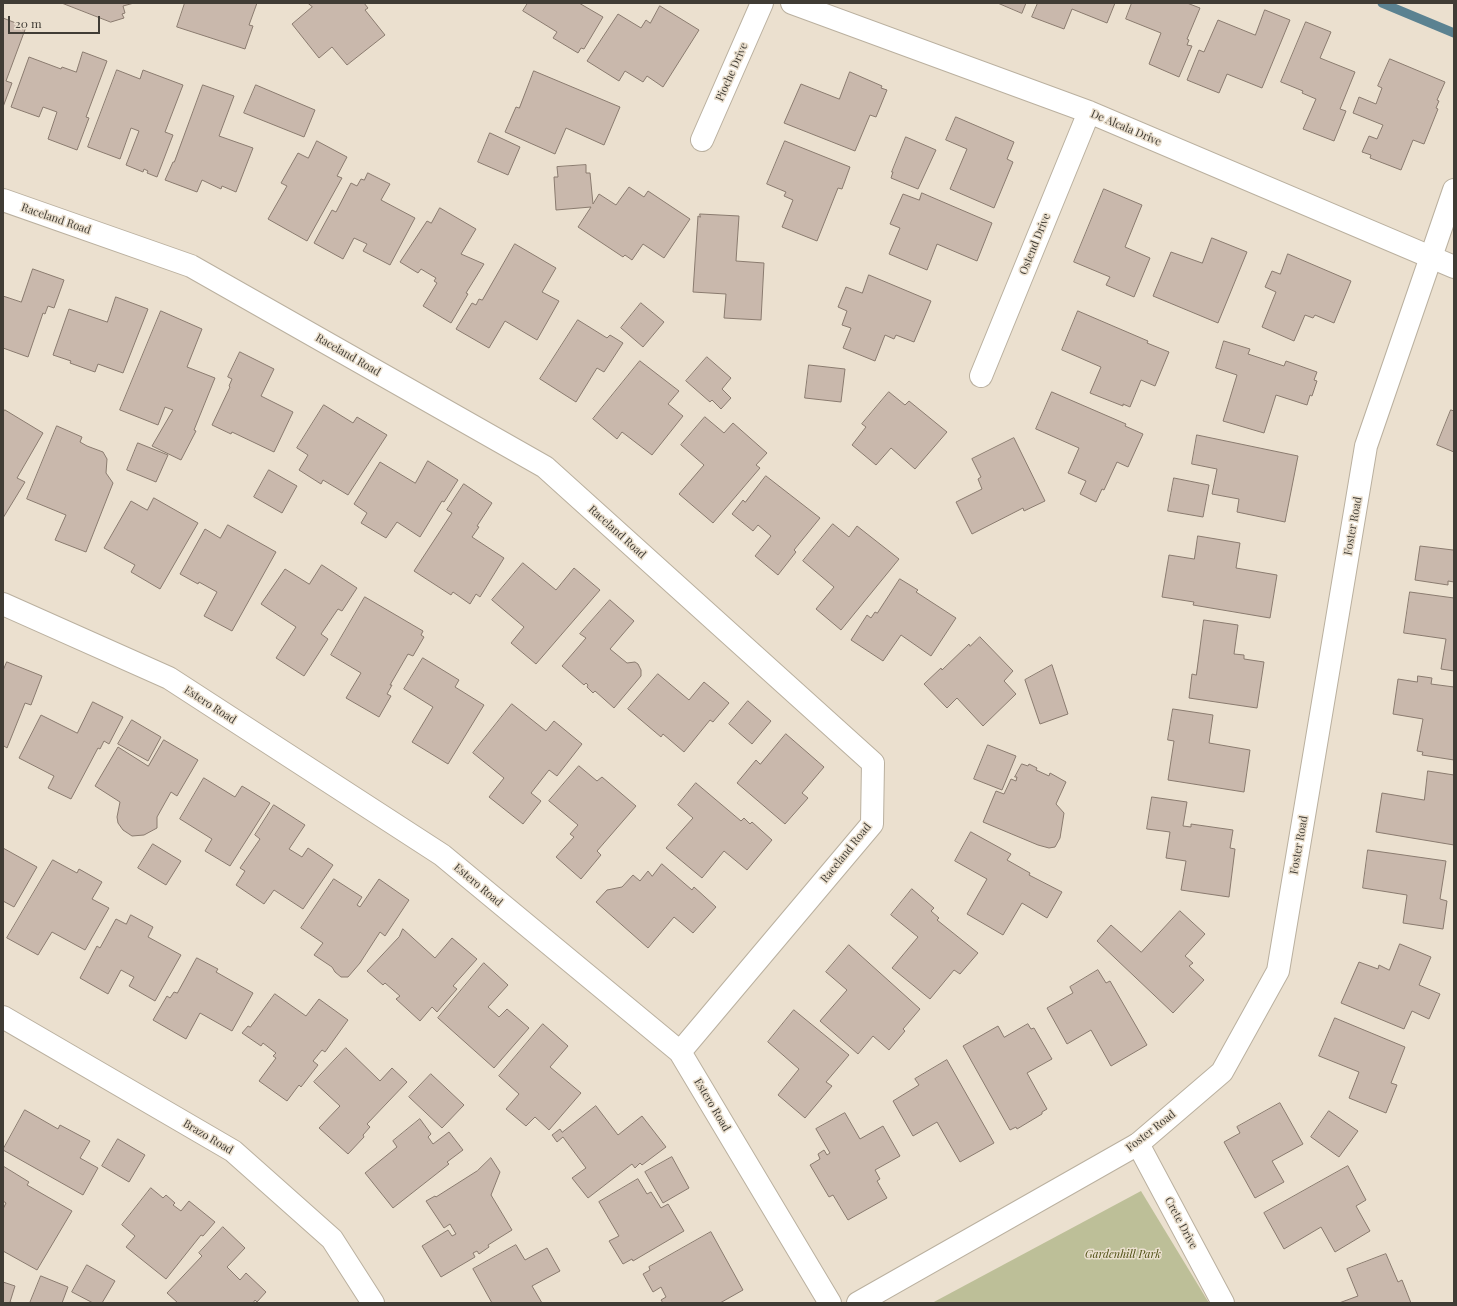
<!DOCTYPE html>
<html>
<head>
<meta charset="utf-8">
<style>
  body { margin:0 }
  #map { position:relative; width:1457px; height:1306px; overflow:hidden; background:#ebe0cf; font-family:"Playfair Display",serif }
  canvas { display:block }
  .frame { position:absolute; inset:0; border:4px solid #403c35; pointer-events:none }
  .scale { position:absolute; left:8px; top:16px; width:92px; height:18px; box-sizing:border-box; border:2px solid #403c35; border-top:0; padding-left:5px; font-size:12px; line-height:14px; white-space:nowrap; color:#403c35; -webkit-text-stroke:3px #ebe0cf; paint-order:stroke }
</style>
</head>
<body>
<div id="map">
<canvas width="1457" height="1306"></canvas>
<div class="frame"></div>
<div class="scale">20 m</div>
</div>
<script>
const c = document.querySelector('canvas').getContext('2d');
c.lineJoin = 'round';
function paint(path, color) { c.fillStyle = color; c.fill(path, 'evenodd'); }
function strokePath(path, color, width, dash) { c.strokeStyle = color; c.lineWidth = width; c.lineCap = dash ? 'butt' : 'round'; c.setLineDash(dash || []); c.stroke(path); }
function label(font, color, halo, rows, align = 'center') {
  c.font = font + ' "Playfair Display",serif'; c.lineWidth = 3; c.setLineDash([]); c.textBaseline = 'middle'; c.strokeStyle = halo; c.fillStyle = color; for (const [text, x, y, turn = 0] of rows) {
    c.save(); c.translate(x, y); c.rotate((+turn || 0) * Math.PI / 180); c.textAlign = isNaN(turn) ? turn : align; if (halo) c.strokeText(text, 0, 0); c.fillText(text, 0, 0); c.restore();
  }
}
paint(new Path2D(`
  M1141,1191L1209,1303H932Z`), '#bdbf98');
strokePath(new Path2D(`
  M1382,3L1454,33`), '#5b8291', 9);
const building = new Path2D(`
  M62,3H134L123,6L125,13L122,14L124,18L111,22Z
  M185,3H257L249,25L253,26L245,49L177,27Z
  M308,3H364L368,8L365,10L385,35L347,65L332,47L319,58L292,24L312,7Z
  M528,3H579L603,17L584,49L581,48L578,53L553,38L557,32L523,11Z
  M998,3H1026L1022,13Z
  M1038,3H1115L1107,23L1072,9L1064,29L1032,17Z
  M1132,3H1187L1200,8L1187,39L1189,40L1187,45L1192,46L1179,77L1149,64L1161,33L1126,19Z
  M660,6L699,30L663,87L647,76L643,82L625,71L619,81L587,61L618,14L641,28L646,20L650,23Z
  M1265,10L1290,20L1262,88L1227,74L1219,93L1187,80L1199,50L1204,52L1218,20L1255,35Z
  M3,18L26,27L6,81L12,83L3,107Z
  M1306,22L1331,32L1320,58L1355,72L1340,109L1346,111L1334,141L1303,129L1316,99L1302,93L1303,91L1281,82Z
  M83,52L107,61L86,117L89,118L77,150L48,139L57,112L43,107L39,117L11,107L29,57L61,69L62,67L76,72Z
  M1390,59L1445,82L1437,100L1439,101L1436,108L1438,109L1424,144L1413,140L1401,170L1370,158L1371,155L1362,152L1369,136L1377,139L1383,125L1353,113L1359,97L1376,104L1382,88L1378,86Z
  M117,70L140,79L143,70L183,85L165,132L173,135L157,177L147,173L148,171L144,169L143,172L126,165L139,131L131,128L120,159L88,147Z
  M534,71L620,107L604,145L566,128L555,154L505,132L516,107L519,108Z
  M850,72L882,86L881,88L887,90L876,117L870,115L855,151L784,123L801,84L839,99Z
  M203,85L234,96L219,136L253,148L236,192L222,186L221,189L202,180L197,192L165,180L173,162H174Z
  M256,85L315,110L304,137L244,113Z
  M956,117L1014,142L1007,159L1013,162L994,208L950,189L967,149L946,140Z
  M490,133L520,147L508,175L478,162Z
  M906,137L936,150L918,189L891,178L893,172H892Z
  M317,141L347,157L337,176L342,178L307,241L268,219L287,186L281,183L298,153L308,158Z
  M785,141L850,167L842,189L838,188L817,241L782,227L793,200L784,196L786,192L767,184Z
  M586,165V173H590L593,204L599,194L616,205L629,187L644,197L648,191L690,219L664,258L643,244L632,260L625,255L623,257L578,227L591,207L556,210L554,177H558L557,167Z
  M368,173L390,184L381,200L415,218L390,265L363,251L367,244L354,238L343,259L314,243L332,210L336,212L351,183L357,186L361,179L364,180Z
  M1104,189L1142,205L1125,247L1150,258L1134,297L1106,285L1110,277L1074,262Z
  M922,193L992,223L977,261L937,244L927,270L889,254L900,228L890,224L903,194L919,200Z
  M440,208L476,229L461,254L484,264L466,293L468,294L451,323L423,306L437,283L434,281L436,278L421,269L418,273L400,262L427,221L431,223Z
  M700,214L739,216L736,261L764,263L761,320L724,318L726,294L693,292L698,216L700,217Z
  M1212,238L1247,252L1218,323L1153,296L1171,252L1202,263Z
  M515,244L556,268L542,292L559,301L537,340L505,321L489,348L456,329L472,303L476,305L479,299L482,300Z
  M1288,254L1351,281L1334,323L1315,315L1313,318L1305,315L1294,341L1262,327L1276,292L1265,287L1272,271L1280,274Z
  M33,269L64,280L54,308L48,306L45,314L43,313L28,357L3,348V296L21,302Z
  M869,275L931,301L914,342L896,335L894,339L885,335L875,361L843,348L851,328L842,325L847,311L838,307L846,287L862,293Z
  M116,297L148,309L123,373L98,364L95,372L70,363L71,361L53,355L69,309L107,322Z
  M641,303L664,322L643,347L621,328Z
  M161,311L202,329L187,367L215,378L194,430L196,431L181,460L152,446L173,410L165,407L158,425L120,410Z
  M1078,311L1148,341L1147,343L1169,352L1155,386L1141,380L1130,407L1123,404V406L1090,393L1101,367L1062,350Z
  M578,320L607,338L610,335L623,343L604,372L597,368L576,402L540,379Z
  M1224,341L1250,349L1248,354L1284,366L1286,361L1317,372L1314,380L1317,381L1312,396L1310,395L1307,405L1276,395L1264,433L1223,421L1237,375L1216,368Z
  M240,352L274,369L261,396L293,412L274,452L232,432L231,434L212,425L230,387L229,386L232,379L228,377Z
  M707,357L731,378L722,389L731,398L721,409L712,400L710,402L686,381Z
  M640,361L679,391L668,404L683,416L652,455L622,432L617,439L593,419Z
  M809,365L845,369L841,402L805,398Z
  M889,392L905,405L909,401L947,432L915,469L891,448L876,465L852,445L866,427L862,424Z
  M1052,392L1126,424L1125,426L1143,434L1128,467L1117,462L1104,490L1102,489L1096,502L1080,494L1086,481L1068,473L1079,448L1036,429Z
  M324,405L353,423L357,417L387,435L348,495L323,480L321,484L299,470L308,455L297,448Z
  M5,410L43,433L17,478L25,482L3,518V413Z
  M1451,410L1454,411V452L1437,445Z
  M705,417L724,433L733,423L767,453L756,465L760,468L713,523L679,494L704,465L681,445Z
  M57,426L82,437L80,442L87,446L103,452L107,459L106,473L113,483L86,552L55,540L66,515L27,499Z
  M1197,435L1298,456L1285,522L1237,512L1239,499L1212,494L1217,469L1192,464Z
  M1014,438L1045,501L1024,511L1023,508L972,534L956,502L982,489L978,479L981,477L972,459Z
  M138,443L168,455L156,482L127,470Z
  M428,461L458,480L444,502L442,501L420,537L397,522L386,538L361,523L367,513L354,504L380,462L415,483Z
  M269,470L297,486L282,513L254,497Z
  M766,476L820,518L794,550L796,552L778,575L755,556L771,536L758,525L753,531L732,514L743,500L745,502Z
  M1174,478L1209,485L1203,517L1168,511Z
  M464,484L492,503L477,526L479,527L472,537L504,558L480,597L476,594L470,604L453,592L451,595L414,571L452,513L447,510Z
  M154,498L198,523L160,589L131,572L135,565L104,548L131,501L147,510Z
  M833,524L849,537L857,526L899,559L841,630L816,609L834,587L803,561Z
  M228,525L276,552L232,631L204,616L217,592L199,582L198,584L180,574L205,529L220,538Z
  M1198,536L1240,543L1236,568L1277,575L1270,618L1193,605L1194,602L1162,597L1169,555L1194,559Z
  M1454,544V582L1448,581V585L1415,580L1420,546L1453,550Z
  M523,563L556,590L574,568L600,590L536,664L511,643L524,627L492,600Z
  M322,565L357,588L342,611L338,609L321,634L328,639L304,676L276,658L296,627L261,604L285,569L309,584Z
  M900,579L918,590L916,592L956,618L931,656L901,635L883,661L851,640L867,615L871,618L875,612L877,613Z
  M1410,592L1454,598V671L1441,669L1446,639L1404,633Z
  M365,597L423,631L421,635L424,637L413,656L408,654L390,685H392L387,694L391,696L379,717L346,698L361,673L331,655Z
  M610,600L634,621L610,649L627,663L635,662L638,664L641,670V676L614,708L595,691L593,693L587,687L588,685L586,683L584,685L562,666L586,638L580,634Z
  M1204,620L1238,625L1234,654L1244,655V659L1264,662L1257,708L1189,698L1192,674L1196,675Z
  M980,637L1013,671L1004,681L1016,694L983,726L957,698L947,708L924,684L941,668L942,670L969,644L970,646Z
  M423,658L459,680L455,687L484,705L448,764L412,742L433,707L404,689Z
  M7,662L42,676L31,705L25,703L7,748L4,746L3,749V671Z
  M1052,665L1068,714L1040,724L1025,680Z
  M658,674L689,700L704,682L729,703L713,722L710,720L684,752L663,734L661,737L628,709Z
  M1418,676L1432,678L1431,684L1454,687V760L1422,755L1423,752L1417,751L1423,719L1393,714L1398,679L1417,682Z
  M748,701L771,721L752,744L729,724Z
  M93,702L123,717L109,744L104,741L100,749L98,748L71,799L48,788L54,776L19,758L41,715L77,733Z
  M512,704L546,731L554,721L582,744L557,776L549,770L531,793L541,801L523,824L489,797L504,778L473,753Z
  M1173,709L1213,715L1209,743L1250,750L1244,792L1168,780L1174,741L1168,740Z
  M132,720L161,737L148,761L118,744Z
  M786,734L824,767L802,793L808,798L785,824L737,783L756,760L760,764Z
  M164,740L198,760L177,796L171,792L157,817V828L144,835L132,836L123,830L118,823L117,817L120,802L95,786L118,747L148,766Z
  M988,745L1016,756L1002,790L974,779Z
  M1022,764L1028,766L1029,764L1037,768L1036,770L1049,776L1050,773L1066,782L1056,804L1064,813L1060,838L1055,847L1049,848L1038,845L983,822L996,791L1004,794L1011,779L1016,781L1017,777H1015Z
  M579,766L597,781L602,777L636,806L597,851L601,855L581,879L556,857L574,837L570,834L578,825L549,801Z
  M1428,771L1454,775V845L1376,832L1382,793L1424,800Z
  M204,778L235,797L242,786L270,803L230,866L205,851L212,839L180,819Z
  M696,783L741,821L744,818L750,824L752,822L772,840L747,870L724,851L702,878L666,848L693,818L678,805Z
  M1152,797L1187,802L1183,826L1191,827V824L1233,830L1230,848L1235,849L1229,897L1181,890L1186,861L1166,858L1170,832L1147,829Z
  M274,805L305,825L289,849L302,857L308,848L333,865L303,909L274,890L264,904L236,885L245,871L240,868L260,839L255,835Z
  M971,832L1011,854L1007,860L1030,873L1029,875L1062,892L1047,918L1022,903L1003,935L967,914L987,879L955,861Z
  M153,844L181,861L166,885L138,868Z
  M3,848L37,867L14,907L3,901Z
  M1368,850L1446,861L1440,899L1447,901L1443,929L1403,923L1407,895L1363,888Z
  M53,860L77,873L79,869L102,882L92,899L109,908L85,950L52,932L38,955L7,938Z
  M662,864L692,890L694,887L716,907L693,933L674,917L648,948L596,902L607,890L622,887L633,875L640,881L648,871L652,876Z
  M334,879L362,897L357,905L360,907L379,879L409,900L385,936L380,932L360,963L348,977H341L335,972L332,967L314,955L323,943L301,928Z
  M912,889L934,908L931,911L939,918L937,920L978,953L960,974L954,970L930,999L892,968L918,937L891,915Z
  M1180,911L1205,934L1185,956L1193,963L1189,966L1204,980L1173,1013L1097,941L1111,925L1141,952Z
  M131,915L153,927L148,937L181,955L155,1001L129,986L134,977L121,970L108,994L80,978L97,946L100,948L116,919L126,924Z
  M403,929L435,958L452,938L477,959L453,986L457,989L437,1012L432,1007L420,1021L396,999L400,996L385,983L383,985L367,971L399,937Z
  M1400,944L1431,957L1419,985L1440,994L1429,1019L1412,1011L1404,1029L1341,1003L1359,962L1378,969L1379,965L1389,970Z
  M849,945L920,1009L903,1029L905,1031L889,1050L873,1036L858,1054L820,1021L847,990L826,972Z
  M197,958L218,969L216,972L253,993L232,1031L200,1013L186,1039L153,1020L167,996L170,998L174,992L177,993Z
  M484,963L508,985L488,1007L499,1017L507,1009L529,1028L494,1068L438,1018Z
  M1098,970L1106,983L1110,981L1147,1045L1111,1066L1091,1030L1067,1044L1047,1008L1073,993L1070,987Z
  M275,994L306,1016L319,999L348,1020L325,1052L322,1050L313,1061L318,1065L301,1087L299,1085L287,1101L259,1081L276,1058L273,1056L276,1053L263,1043L261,1046L242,1033L248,1026L250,1027Z
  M794,1010L849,1055L826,1082L832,1086L805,1118L778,1095L799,1069L768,1042Z
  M1335,1018L1405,1047L1391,1083L1397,1085L1386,1113L1349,1098L1359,1072L1319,1056Z
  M543,1024L568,1046L550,1067L581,1093L549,1130L535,1117L526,1126L506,1109L519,1094L499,1076Z
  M1028,1024L1031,1029L1034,1028L1052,1059L1027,1073L1047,1109L1042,1112V1114L1017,1129L1016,1127L1010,1130L963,1046L998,1026L1004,1037Z
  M346,1048L380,1081L392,1068L407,1082L367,1124L370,1127L363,1135L364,1137L348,1154L319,1128L340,1106L314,1082Z
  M947,1060L994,1143L960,1162L937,1122L913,1136L893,1101L919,1085L915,1079Z
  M431,1074L464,1105L442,1128L409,1097Z
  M1280,1103L1303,1144L1272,1161L1284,1182L1255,1198L1224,1142L1240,1133L1237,1127Z
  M596,1106L618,1135L642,1116L666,1147L642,1165L640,1163L635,1168L632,1164L588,1198L572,1178L586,1168L563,1137L557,1142L552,1135L560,1129L562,1132Z
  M25,1110L58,1129L60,1125L90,1141L80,1158L98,1168L83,1195L3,1150Z
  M1329,1111L1358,1131L1339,1157L1311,1137Z
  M845,1113L860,1139L883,1126L900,1156L875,1170L880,1179L877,1181L887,1198L848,1220L833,1195L829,1197L810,1165L820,1159L818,1154L824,1150L827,1155L830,1153L816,1129Z
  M420,1119L431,1134L428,1137L433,1144L449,1132L463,1150L447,1162L449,1164L393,1208L365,1173L397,1147L393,1141Z
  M118,1139L145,1155L129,1182L102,1166Z
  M672,1157L689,1188L663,1203L645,1172Z
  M491,1158L500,1172L491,1195L512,1230L488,1245L489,1247L479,1254L477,1251L473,1253L475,1257L441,1277L422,1246L448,1230L452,1236L456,1234L450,1224L444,1228L426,1201L435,1196L436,1197L477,1171Z
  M3,1166L29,1182L27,1185L72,1211L37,1270L3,1251V1209L6,1203L3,1201Z
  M1348,1166L1366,1200L1356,1206L1370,1231L1335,1252L1321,1227L1284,1249L1264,1213Z
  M638,1179L647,1194L651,1192L661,1208L668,1204L684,1231L633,1261L632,1259L623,1264L609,1241L619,1236L599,1202Z
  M151,1188L163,1198L166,1195L175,1203L173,1205L181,1211L189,1201L215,1222L203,1236L201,1235L166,1279L126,1247L135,1236L122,1225Z
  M223,1227L245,1248L227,1267L240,1280L246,1273L266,1292L257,1302L255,1300L253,1303H178L167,1293L202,1256L199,1253Z
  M711,1232L743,1290L720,1303H663L661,1300L666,1297L661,1287L653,1292L643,1274L650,1270L649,1267Z
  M516,1245L525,1260L547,1248L560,1271L532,1286L542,1303H492L473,1269Z
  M1386,1254L1398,1282L1402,1280L1411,1303H1339L1358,1296L1347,1269Z
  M87,1265L115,1281L102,1303H93L72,1292Z
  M41,1276L68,1287L62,1303H30Z
  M3,1282L15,1286L10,1302L14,1303H3Z`);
paint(building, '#c9b8ac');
strokePath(building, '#8a7b6f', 1);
const street = new Path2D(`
  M792,3L1089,112L1454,267
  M702,140L762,3
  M3,200L191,266L545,467L873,763L872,824L680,1052
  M981,376L1089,112
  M3,604L169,678L442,855L680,1052L830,1303
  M3,1017L233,1151L332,1239L373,1303
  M1138,1144L1223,1303`);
const secondary = new Path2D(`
  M858,1303L1138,1144L1222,1072L1278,971L1366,446L1454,190`);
strokePath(street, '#bab09f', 24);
strokePath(secondary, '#bab09f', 24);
strokePath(street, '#fff', 22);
strokePath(secondary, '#fff', 22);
label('11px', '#403c35', '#ebe0cf', [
  ["Pioche Drive",732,72,-66],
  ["De Alcala Drive",1126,128,23],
  ["Raceland Road",56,219,19],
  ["Ostend Drive",1035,244,-68],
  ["Raceland Road",348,355,30],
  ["Foster Road",1353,526,-80],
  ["Raceland Road",617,532,42],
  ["Estero Road",210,705,33],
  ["Foster Road",1299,845,-80],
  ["Raceland Road",846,853,-51],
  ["Estero Road",478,885,40],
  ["Estero Road",712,1105,59],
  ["Foster Road",1151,1131,-38],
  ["Brazo Road",208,1137,31],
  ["Crete Drive",1181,1223,62]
]);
label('italic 11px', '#4e4f12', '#ebe0cf', [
  ["Gardenhill Park",1123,1255]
]);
</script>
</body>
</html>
